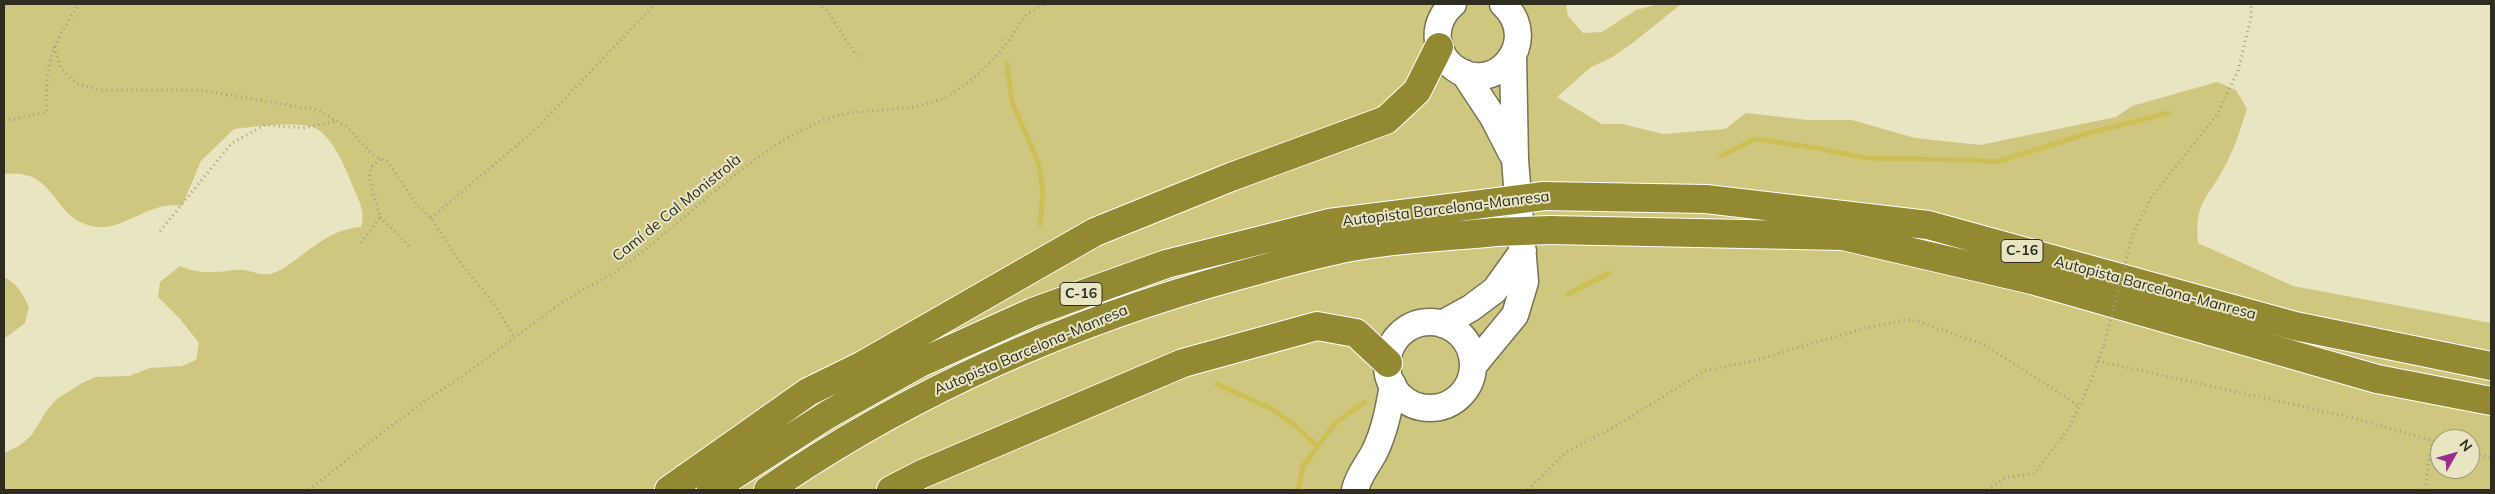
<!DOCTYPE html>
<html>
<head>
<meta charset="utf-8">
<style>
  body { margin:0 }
  #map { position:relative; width:2495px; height:494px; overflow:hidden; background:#e8e5c2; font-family:Mulish,sans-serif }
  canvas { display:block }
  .frame { position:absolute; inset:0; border:5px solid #2e2d20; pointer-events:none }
  .north { position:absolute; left:2430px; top:429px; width:50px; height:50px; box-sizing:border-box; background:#e8e5c2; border:1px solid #9e9b81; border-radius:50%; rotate:52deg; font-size:14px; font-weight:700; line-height:20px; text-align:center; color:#2e2d20 }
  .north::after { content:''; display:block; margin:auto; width:18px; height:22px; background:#9b2d8c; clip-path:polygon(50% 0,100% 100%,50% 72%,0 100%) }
</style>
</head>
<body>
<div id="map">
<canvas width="2495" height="494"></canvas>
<div class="frame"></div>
<div class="north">N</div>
</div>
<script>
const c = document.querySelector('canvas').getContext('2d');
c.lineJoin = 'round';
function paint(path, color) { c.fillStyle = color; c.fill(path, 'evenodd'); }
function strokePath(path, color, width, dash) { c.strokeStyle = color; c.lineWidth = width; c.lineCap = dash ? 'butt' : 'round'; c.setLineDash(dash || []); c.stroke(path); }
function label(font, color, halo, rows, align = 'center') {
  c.font = font + ' Mulish,sans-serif'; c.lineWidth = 4; c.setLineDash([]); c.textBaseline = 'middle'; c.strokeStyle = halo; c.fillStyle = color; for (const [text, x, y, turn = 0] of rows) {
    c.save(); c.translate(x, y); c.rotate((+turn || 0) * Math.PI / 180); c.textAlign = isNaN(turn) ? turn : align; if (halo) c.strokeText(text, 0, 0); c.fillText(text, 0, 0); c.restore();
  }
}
paint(new Path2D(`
  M4,4H1566L1568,16L1583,33L1602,32L1636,10L1659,4L1680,5L1630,45L1611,58L1591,67L1557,97L1602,124H1622L1663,134L1725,129L1746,113L1808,120H1852L1915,138L1980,145L2116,117L2132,106L2217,82L2236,90L2247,109C2241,128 2235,147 2226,164C2209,198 2194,200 2198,243L2293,286L2491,323V490H4V453L19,446L31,436L47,410L57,399L82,383L96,377L129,376L150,368L182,366L196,360L199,343L180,319L158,297L160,282L180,266C200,275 216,272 236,270C248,268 258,276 270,274C279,272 287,266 294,261C316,245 333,229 361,227C366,210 358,200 352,184C345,167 334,140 317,129C302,120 252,127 234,129L201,161L182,206C147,199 119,238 85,224C51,211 54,168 4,174ZM2440,439H2470V469H2440Z
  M4,277C17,283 23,294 29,307L25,323L4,339Z`), '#cfc77f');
strokePath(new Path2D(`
  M1007,64L1012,102L1039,164L1043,194L1040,224
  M1721,156L1755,139L1817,148L1866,158L1972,160L1996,162L2089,133L2168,113
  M1568,294L1609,273
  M1217,384L1272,409L1297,427L1318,447
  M1298,490L1303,466L1336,422L1365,402`), '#cbbf56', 5);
const tertiary = new Path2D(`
  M1453,4C1442,13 1436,27 1438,41C1440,51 1445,61 1453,67C1494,99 1543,41 1503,4
  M1464,73L1493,117L1512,154
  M1387 365a43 43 0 1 1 86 0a43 43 0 1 1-86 0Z
  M1442,324L1471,308L1495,290L1523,251
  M1473,366L1515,315L1525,282L1515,160L1513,56
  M1355,490C1358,476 1367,466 1374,453C1385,431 1389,408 1393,385`);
const motorway = new Path2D(`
  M1544,196L1706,199L1928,225L2295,326L2491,366
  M1550,230L1843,236L2032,280L2377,379L2491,401
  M669,490L808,392L863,365L1095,232L1231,177L1386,120L1417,91L1439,47
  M711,490L827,415L920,363L1033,312L1166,264L1329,223L1490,203
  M768,490C913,390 1071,321 1240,275C1277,265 1314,254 1351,247C1398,238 1448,237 1495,232
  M891,490L922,474L1183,363L1317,326L1356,333L1388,363`);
strokePath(tertiary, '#777354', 29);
strokePath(motorway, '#fff', 30);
strokePath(new Path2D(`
  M818,4L828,12L859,60
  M54,47L61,69L78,84L101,90H200L318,110L346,126L373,155L388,162L417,205L431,218L459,261L494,304L515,338
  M4,121L47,112C44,66 53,41 80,4
  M380,217L410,247
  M431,218L536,129L655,4
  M160,231L232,143L265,125L303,128L337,121
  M2133,234L2150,199L2216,116L2238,71L2251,18V4
  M361,243L380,217L369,178L371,167L381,159
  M2098,361L2354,418L2440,443
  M2470,452L2491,458
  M309,490C342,464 375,437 409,413C433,395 459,379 483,361C510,342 536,321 563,302C581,289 603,281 621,268C686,221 748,152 821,121C859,105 904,115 941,99C967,87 992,63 1009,40C1023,19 1021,15 1046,4
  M1528,490L1565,453L1621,423L1704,371L1756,360L1865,328L1911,319L1985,345L2079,406
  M1987,490L2005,478L2035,473L2069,428L2090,383L2104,345
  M2425,490L2432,440`), '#a19f84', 3, [1, 4]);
strokePath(tertiary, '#fff', 26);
strokePath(motorway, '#938932', 28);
const motorwayBridge = new Path2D(`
  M1490,203L1544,196
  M1495,232L1550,230`);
strokePath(motorwayBridge, '#fff', 30, []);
strokePath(new Path2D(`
  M2104,345L2133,234`), '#a19f84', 3, [1, 4]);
strokePath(motorwayBridge, '#938932', 28);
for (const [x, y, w] of [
  [2022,251,42],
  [1081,294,42]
]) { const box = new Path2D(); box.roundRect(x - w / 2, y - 11.5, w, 23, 4); c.fillStyle = '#e8e5c2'; c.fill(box); strokePath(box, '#2e2d20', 1); }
label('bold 14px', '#2e2d20', null, [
  ["C-16",2022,251],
  ["C-16",1081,294]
]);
label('15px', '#2e2d20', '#e8e5c2', [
  ["Camí de Cal Monistrolà",677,208,-39],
  ["Autopista Barcelona-Manresa",1446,209,-7],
  ["Autopista Barcelona-Manresa",2155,288,15],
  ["Autopista Barcelona-Manresa",1031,350,-23]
]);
</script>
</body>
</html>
